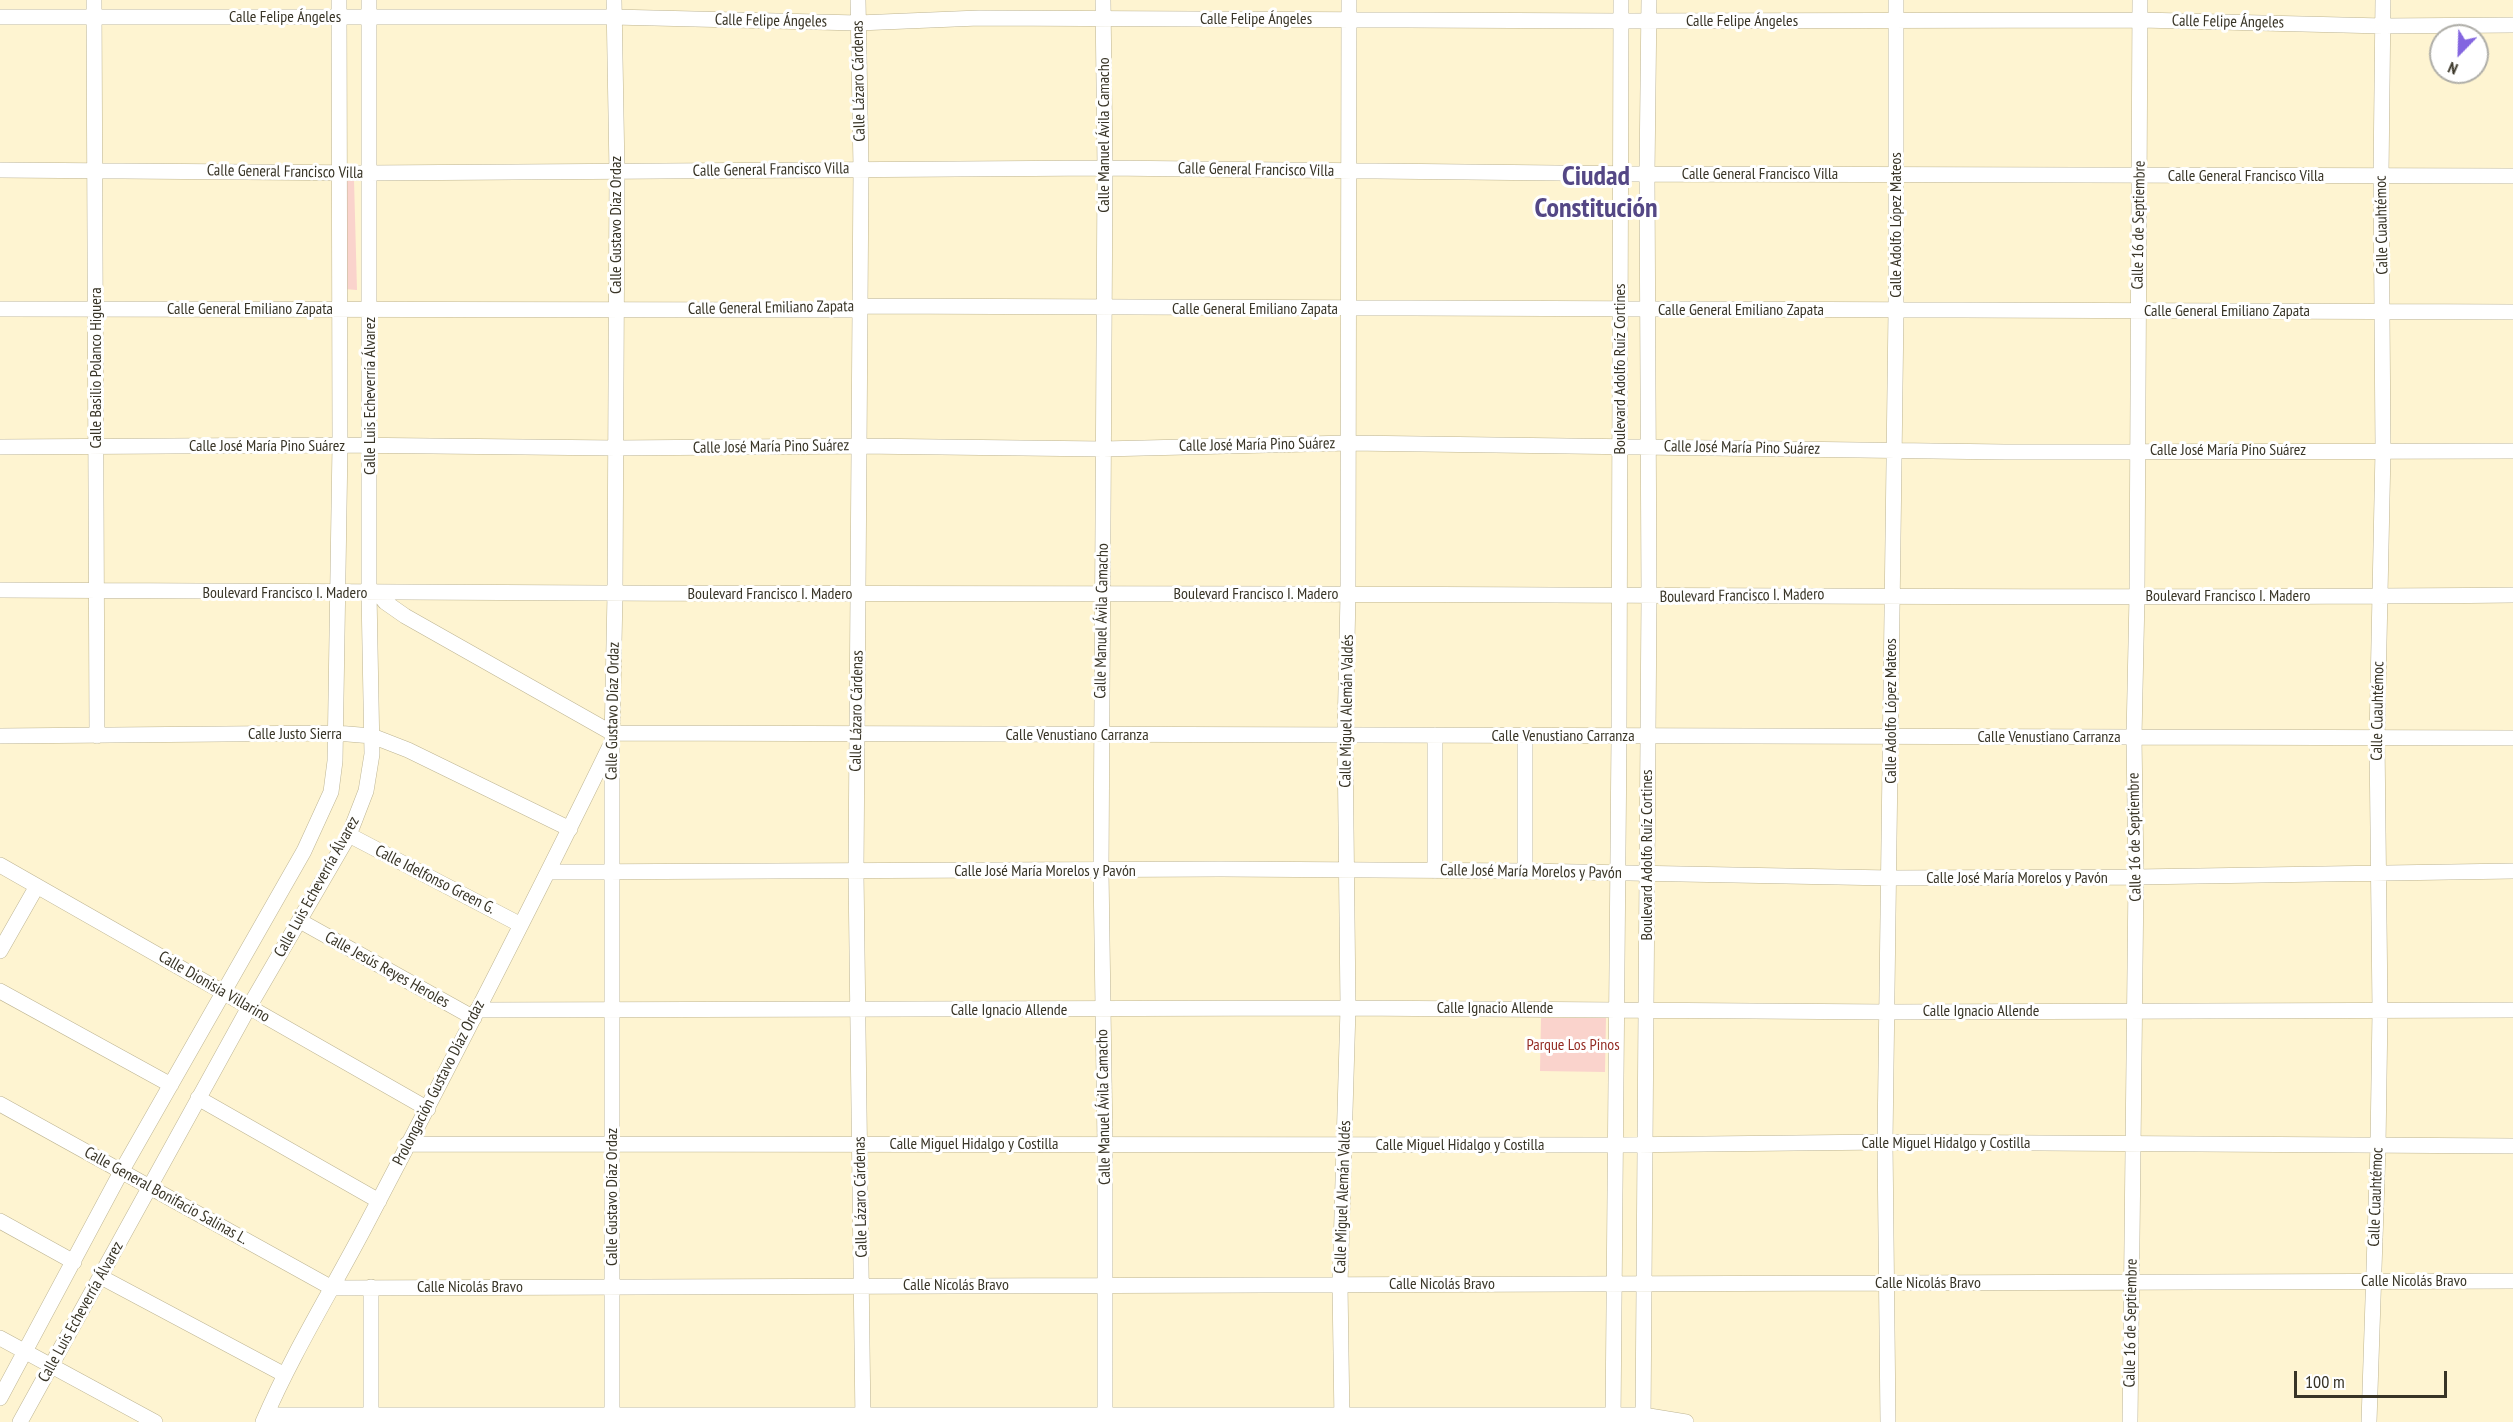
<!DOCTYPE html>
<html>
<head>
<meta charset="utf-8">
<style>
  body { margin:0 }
  #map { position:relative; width:2513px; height:1422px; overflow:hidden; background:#fef4d1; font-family:"PT Sans Narrow",sans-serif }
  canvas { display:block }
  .north { position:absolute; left:2429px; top:24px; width:60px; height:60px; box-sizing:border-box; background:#fff; border:2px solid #afaea8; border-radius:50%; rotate:203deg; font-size:16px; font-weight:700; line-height:24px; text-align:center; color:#383426 }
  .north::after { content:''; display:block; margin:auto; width:21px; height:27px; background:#8365e0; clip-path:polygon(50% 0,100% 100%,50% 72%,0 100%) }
  .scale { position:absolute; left:2294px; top:1371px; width:153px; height:27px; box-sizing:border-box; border:3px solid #383426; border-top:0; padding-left:8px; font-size:18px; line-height:21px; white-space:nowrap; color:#383426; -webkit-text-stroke:4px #fff; paint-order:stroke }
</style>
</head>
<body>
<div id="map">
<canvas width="2513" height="1422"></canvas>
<div class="north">N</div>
<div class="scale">100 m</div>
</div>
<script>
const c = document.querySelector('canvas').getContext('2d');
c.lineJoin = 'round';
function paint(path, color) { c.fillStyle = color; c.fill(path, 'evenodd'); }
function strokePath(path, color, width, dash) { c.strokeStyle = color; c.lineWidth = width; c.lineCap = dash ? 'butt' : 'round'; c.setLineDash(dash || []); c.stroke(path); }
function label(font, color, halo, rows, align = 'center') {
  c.font = font + ' "PT Sans Narrow",sans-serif'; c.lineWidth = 6; c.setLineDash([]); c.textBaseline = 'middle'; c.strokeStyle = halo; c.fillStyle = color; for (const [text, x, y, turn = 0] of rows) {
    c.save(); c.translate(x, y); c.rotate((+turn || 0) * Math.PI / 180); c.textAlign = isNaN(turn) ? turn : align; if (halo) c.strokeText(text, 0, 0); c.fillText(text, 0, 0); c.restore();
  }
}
paint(new Path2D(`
  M342,180H354L357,290L344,289Z
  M1541,1018H1606L1605,1072L1540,1071Z`), '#fad3cc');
const minor = new Path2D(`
  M94,0L97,736
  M858,0L861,168L856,872L863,1422
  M1103,0L1105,168L1101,871L1105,1144V1422
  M0,17H613L858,23L979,18L1621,21L2141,20L2383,26L2513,25
  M0,170L368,173L1105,168L1647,174L2513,176
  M0,309L860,310V306L2513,312
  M0,447L340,445L616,448L859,446L1103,449L1349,443L2005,452L2513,451
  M0,590C434,594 867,593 1301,594C1705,595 2109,599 2513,595
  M378,593L385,602L405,616L612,733L2513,738
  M0,736L336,733L372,736L408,750L570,829
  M349,835L521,925
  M0,865L428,1109
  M1435,871V735
  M1525,871V736
  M549,872L1221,869L1525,871L1890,878L2136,877L2513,871
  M300,921L474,1018
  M0,951L37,886
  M0,991L171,1085
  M477,1010L1348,1008L1888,1012L2513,1010
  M198,1098L379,1201
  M0,1104L332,1288L2513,1281
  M407,1144L1615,1145L1885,1142L2513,1146
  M0,1221L74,1262
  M101,1277L285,1375
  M371,1287V1422
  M0,1338L155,1422
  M0,1398L121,1172L304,851L331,792L335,761L340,445L339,0
  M266,1415H1643L1686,1422
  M20,1422L249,1007L349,835L366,791L372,754L369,593V0
  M263,1422C292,1354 332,1290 366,1225C449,1067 531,908 609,748
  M612,1422V742L615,594L617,172L614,0
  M1342,1422L1340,1284L1348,1008L1345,735L1348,594L1349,0
  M1613,1422L1619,736L1621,0
  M1643,1422L1649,597L1647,174L1649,0
  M1888,1422L1885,1142L1896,311V0
  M2130,1422L2136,877L2134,737L2137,596L2140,0
  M2369,1422L2378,1146L2380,1011L2377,738L2383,450L2381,176L2383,0`);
strokePath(minor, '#bdb492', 16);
strokePath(minor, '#fff', 15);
label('16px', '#383426', '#fff', [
  ["Calle Felipe Ángeles",285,17],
  ["Calle Felipe Ángeles",1256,19],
  ["Calle Felipe Ángeles",771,21,1],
  ["Calle Felipe Ángeles",1742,21],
  ["Calle Felipe Ángeles",2228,22,1],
  ["Calle Lázaro Cárdenas",859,81,-91],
  ["Calle Manuel Ávila Camacho",1104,135,-90],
  ["Calle General Francisco Villa",771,170,-1],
  ["Calle General Francisco Villa",1256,170,1],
  ["Calle General Francisco Villa",285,172,1],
  ["Calle General Francisco Villa",1760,174],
  ["Calle General Francisco Villa",2246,176],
  ["Calle Gustavo Díaz Ordaz",616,225,-90],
  ["Calle Adolfo López Mateos",1896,225,-90],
  ["Calle 16 de Septiembre",2139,225,-89],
  ["Calle Cuauhtémoc",2382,225,-91],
  ["Calle General Emiliano Zapata",771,308,-1],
  ["Calle General Emiliano Zapata",250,309],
  ["Calle General Emiliano Zapata",1255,309],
  ["Calle General Emiliano Zapata",1741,310],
  ["Calle General Emiliano Zapata",2227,311],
  ["Calle Basilio Polanco Higuera",96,368,-90],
  ["Boulevard Adolfo Ruíz Cortines",1620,369,-90],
  ["Calle Luis Echeverría Álvarez",370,396,-90],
  ["Calle José María Pino Suárez",1257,445,-1],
  ["Calle José María Pino Suárez",267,446],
  ["Calle José María Pino Suárez",771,447,-1],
  ["Calle José María Pino Suárez",1742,448,1],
  ["Calle José María Pino Suárez",2228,450],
  ["Boulevard Francisco I. Madero",285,593],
  ["Boulevard Francisco I. Madero",770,594],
  ["Boulevard Francisco I. Madero",1256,594],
  ["Boulevard Francisco I. Madero",1742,596,-1],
  ["Boulevard Francisco I. Madero",2228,596],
  ["Calle Manuel Ávila Camacho",1102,621,-89],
  ["Calle Gustavo Díaz Ordaz",613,711,-89],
  ["Calle Lázaro Cárdenas",857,711,-89],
  ["Calle Miguel Alemán Valdés",1347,711,-89],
  ["Calle Adolfo López Mateos",1891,711,-90],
  ["Calle Cuauhtémoc",2378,711,-89],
  ["Calle Justo Sierra",295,734],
  ["Calle Venustiano Carranza",1077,735],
  ["Calle Venustiano Carranza",1563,736],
  ["Calle Venustiano Carranza",2049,737],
  ["Calle 16 de Septiembre",2135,837,-91],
  ["Boulevard Adolfo Ruíz Cortines",1647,855,-90],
  ["Calle José María Morelos y Pavón",1045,871],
  ["Calle José María Morelos y Pavón",1531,872,1],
  ["Calle José María Morelos y Pavón",2017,878],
  ["Calle Idelfonso Green G.",435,880,27],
  ["Calle Luis Echeverría Álvarez",317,887,-61],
  ["Calle Jesús Reyes Heroles",387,970,29],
  ["Calle Dionisia Villarino",214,987,30],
  ["Calle Ignacio Allende",1495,1008],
  ["Calle Ignacio Allende",1009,1010],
  ["Calle Ignacio Allende",1981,1011],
  ["Prolongación Gustavo Díaz Ordaz",439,1083,-63],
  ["Calle Manuel Ávila Camacho",1104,1107,-91],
  ["Calle Miguel Hidalgo y Costilla",1946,1143],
  ["Calle Miguel Hidalgo y Costilla",974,1144],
  ["Calle Miguel Hidalgo y Costilla",1460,1145],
  ["Calle General Bonifacio Salinas L.",166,1196,29],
  ["Calle Gustavo Díaz Ordaz",612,1197,-90],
  ["Calle Lázaro Cárdenas",861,1197,-91],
  ["Calle Miguel Alemán Valdés",1343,1197,-88],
  ["Calle Cuauhtémoc",2376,1197,-88],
  ["Calle Nicolás Bravo",2414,1281],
  ["Calle Nicolás Bravo",1928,1283],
  ["Calle Nicolás Bravo",1442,1284],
  ["Calle Nicolás Bravo",956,1285],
  ["Calle Nicolás Bravo",470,1287],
  ["Calle Luis Echeverría Álvarez",81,1312,-61],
  ["Calle 16 de Septiembre",2131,1323,-89]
]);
label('16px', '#942d24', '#fff', [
  ["Parque Los Pinos",1573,1045]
]);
label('bold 28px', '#544785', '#fff', [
  ["Ciudad",1596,177],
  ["Constitución",1596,209]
]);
</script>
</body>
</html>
